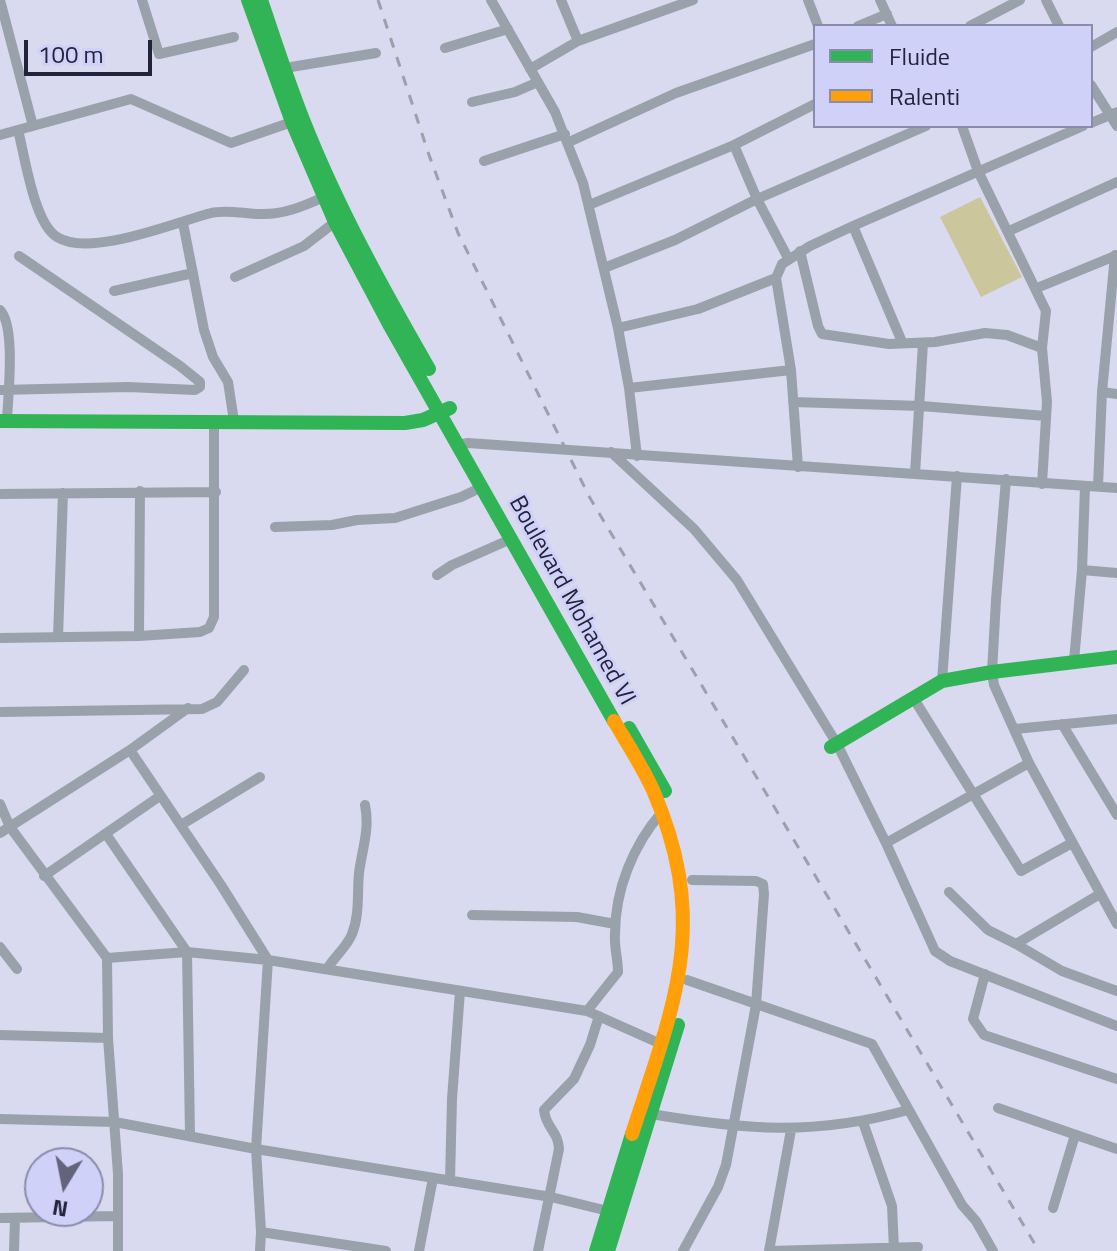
<!DOCTYPE html>
<html>
<head>
<meta charset="utf-8">
<style>
  body { margin:0 }
  #map { position:relative; width:1117px; height:1251px; overflow:hidden; background:#d9d9ef; font-family:"Titillium Web",sans-serif }
  canvas { display:block }
  .legend { position:absolute; left:813px; top:24px; width:280px; height:104px; box-sizing:border-box; background:#d0d1f8; border:2px solid #8b8bac; margin:0; padding:10px 14px; list-style:none; font-size:24px; color:#23233b }
  .legend li { display:flex; align-items:center; gap:16px; height:40px }
  .legend b { width:40px; border:2px solid #8b8bac }
  .north { position:absolute; left:24px; top:1147px; width:80px; height:80px; box-sizing:border-box; background:#d0d1f8; border:2px solid #8b8bac; border-radius:50%; rotate:190deg; font-size:22px; font-weight:700; line-height:32px; text-align:center; color:#23233b }
  .north::after { content:''; display:block; margin:auto; width:28px; height:36px; background:#63637a; clip-path:polygon(50% 0,100% 100%,50% 72%,0 100%) }
  .scale { position:absolute; left:24px; top:40px; width:128px; height:36px; box-sizing:border-box; border:4px solid #23233b; border-top:0; padding-left:10px; font-size:24px; line-height:28px; white-space:nowrap; color:#23233b; -webkit-text-stroke:6px #d0d1f8; paint-order:stroke }
</style>
</head>
<body>
<div id="map">
<canvas width="1117" height="1251"></canvas>
<ul class="legend">
<li><b style="height:10px;background:#30b455"></b>Fluide</li>
<li><b style="height:10px;background:#ff9f0a"></b>Ralenti</li>
</ul>
<div class="north">N</div>
<div class="scale">100 m</div>
</div>
<script>
const c = document.querySelector('canvas').getContext('2d');
c.lineJoin = 'round';
function paint(path, color) { c.fillStyle = color; c.fill(path, 'evenodd'); }
function strokePath(path, color, width, dash) { c.strokeStyle = color; c.lineWidth = width; c.lineCap = dash ? 'butt' : 'round'; c.setLineDash(dash || []); c.stroke(path); }
function label(font, color, halo, rows, align = 'center') {
  c.font = font + ' "Titillium Web",sans-serif'; c.lineWidth = 6; c.setLineDash([]); c.textBaseline = 'middle'; c.strokeStyle = halo; c.fillStyle = color; for (const [text, x, y, turn = 0] of rows) {
    c.save(); c.translate(x, y); c.rotate((+turn || 0) * Math.PI / 180); c.textAlign = isNaN(turn) ? turn : align; if (halo) c.strokeText(text, 0, 0); c.fillText(text, 0, 0); c.restore();
  }
}
paint(new Path2D(`
  M980,197L1022,277L981,297L940,217Z`), '#cbc69c');
strokePath(new Path2D(`
  M0,0L33,126
  M142,0L159,54L234,37
  M491,0L555,112L583,183L618,328L629,388L637,456
  M561,0L578,41
  M808,0L818,26
  M880,0L892,26
  M1046,0L1059,26
  M858,26L887,14
  M970,26L1020,0
  M1091,47L1117,32
  M445,48L508,29
  M285,68L376,53
  M530,69L578,41L693,0
  M1091,85L1117,126
  M472,102L515,92L538,82
  M1091,123L1117,112
  M962,126L978,171L1046,311L1042,348L1047,402L1042,484
  M18,130C25,157 34,223 57,237C90,258 176,222 211,213C227,209 244,214 260,214C283,215 304,206 324,197
  M0,135L131,99L231,143L292,122
  M569,142L676,93L815,44
  M734,145L757,199L788,258
  M484,161L565,134
  M589,205L734,145L815,104
  M183,223L204,330L213,357L228,382L234,421
  M853,226L902,342
  M1009,231L1117,182
  M800,251L818,326L822,334L889,344L935,342L985,333L1007,335L1042,348
  M604,268L675,240L757,199L926,126
  M235,277L304,246L335,222
  M1037,288L1117,255
  M114,291L193,273
  M0,310C16,326 8,396 7,420
  M618,328L698,309L776,278
  M629,388L791,370
  M0,390L128,387L195,390L200,387V382L180,366L19,256
  M1102,392L1117,394
  M793,402L921,406L1046,416
  M458,445L468,443L1117,488
  M611,452L694,529L737,580L837,744L886,843L935,951L950,961L1117,1026
  M798,467L791,370L776,278L782,264L810,246L853,226L1083,126
  M915,474L923,343
  M1006,479L996,600L992,672L994,685L1029,763L1117,924
  M1098,486L1102,392L1115,255
  M0,494L216,492
  M275,527L332,525L357,520L395,518L461,497L482,487
  M1082,570L1117,573
  M437,575L452,565L511,539
  M139,636L140,491
  M58,637L63,493
  M0,638L139,636L200,632L209,628L214,617V422
  M1074,661L1082,570L1085,487
  M942,681L957,476
  M914,699L1021,871L1072,843
  M0,712L202,709L217,702L244,670
  M1062,724L1117,815
  M1015,729L1117,719
  M130,750L221,885L268,960L256,1149L261,1232L260,1251
  M0,804L10,827L107,958L108,1038L118,1174V1251
  M181,825L260,777
  M0,833L130,750L188,708
  M106,834L187,952L190,1135
  M886,843L1029,763
  M44,876L160,796
  M949,892L988,930L1016,944
  M1100,894L1016,944L1062,971L1117,991
  M472,915L577,917L615,924
  M0,947L17,969
  M107,958L187,952L268,960L587,1011L661,1044
  M327,969C334,957 347,947 352,934C360,914 357,893 359,873C362,849 370,830 365,805
  M985,974L973,1019L984,1035L1117,1079
  M687,980L872,1044L962,1205L976,1221L993,1251
  M587,1011L618,972C618,959 614,947 615,934C615,890 633,845 662,812
  M0,1035L108,1038
  M998,1108L1117,1149
  M651,1114C746,1130 814,1136 908,1110
  M0,1119L115,1122L256,1149L551,1197L608,1211
  M863,1122L892,1206L894,1249
  M450,1181L452,1099L460,991
  M1053,1208L1075,1135
  M0,1218L117,1216
  M261,1232L386,1251
  M14,1251L15,1218
  M419,1251L433,1178
  M538,1251L559,1149C558,1130 546,1129 544,1110L574,1079L590,1045L599,1016
  M683,1251L718,1187L726,1165L756,1005L764,894L763,884L756,881L692,880
  M769,1251L918,1247
  M769,1251L791,1130`), '#99a2aa', 10);
strokePath(new Path2D(`
  M248,0L292,122L335,222L389,324L614,721
  M261,0C275,41 288,82 304,122C338,208 383,289 429,369
  M0,421L405,423L423,420L450,408
  M629,728L665,791
  M831,747L942,681L992,672L1117,657
  M596,1251L632,1134
  M608,1251L678,1025`), '#30b455', 14);
strokePath(new Path2D(`
  M614,721C627,743 642,766 653,790C711,925 674,1004 632,1134`), '#ff9f0a', 14);
strokePath(new Path2D(`
  M378,0L429,155L458,233L590,498L1039,1251`), '#9ba0ab', 3, [10, 10]);
label('24px', '#23233b', '#d0d1f8', [
  ["Boulevard Mohamed VI",571,601,61]
]);
</script>
</body>
</html>
